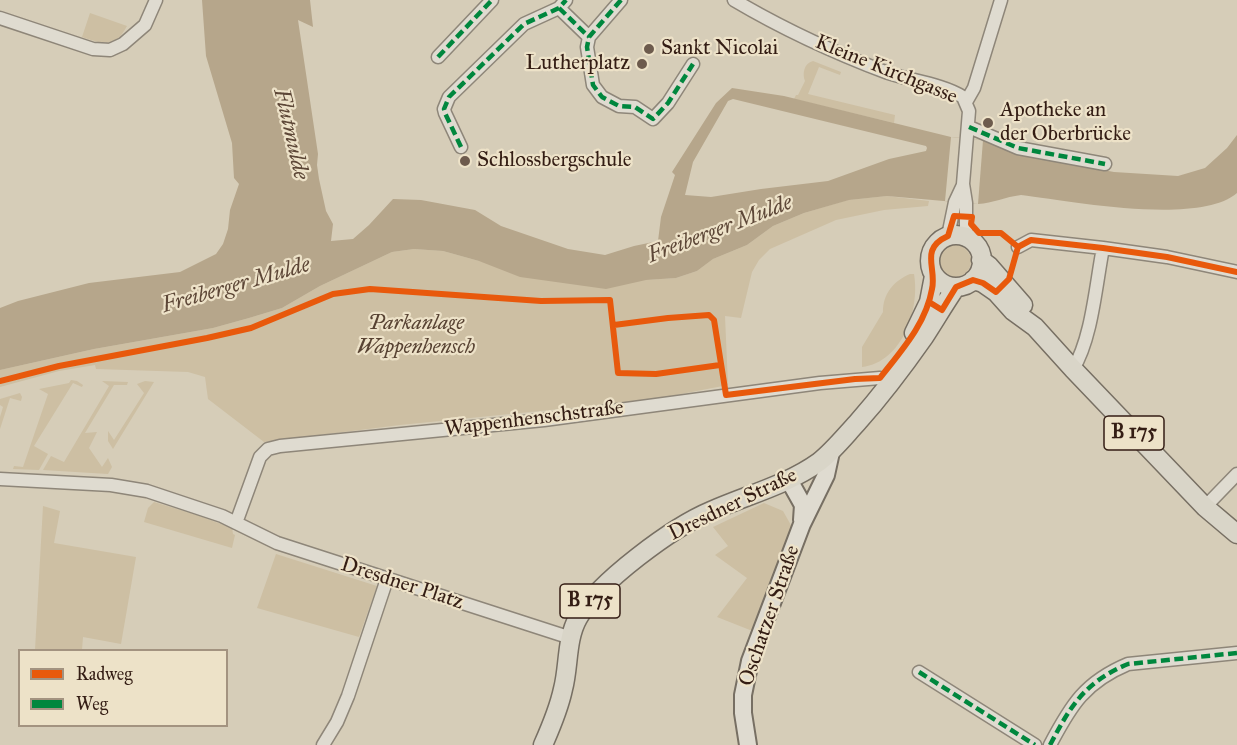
<!DOCTYPE html>
<html>
<head>
<meta charset="utf-8">
<style>
  body { margin:0 }
  #map { position:relative; width:1237px; height:745px; overflow:hidden; background:#d6cdb8; font-family:"IM FELL Great Primer",serif }
  canvas { display:block }
  .legend { position:absolute; left:18px; top:649px; width:210px; height:78px; box-sizing:border-box; background:#ede2c8; border:2px solid #a39380; margin:0; padding:8px 10px; list-style:none; font-size:18px; color:#341d14 }
  .legend li { display:flex; align-items:center; gap:12px; height:30px }
  .legend b { width:30px; border:2px solid #a39380 }
</style>
</head>
<body>
<div id="map">
<canvas width="1237" height="745"></canvas>
<ul class="legend">
<li><b style="height:8px;background:#e8590c"></b>Radweg</li>
<li><b style="height:8px;background:#00873e"></b>Weg</li>
</ul>
</div>
<script>
const c = document.querySelector('canvas').getContext('2d');
c.lineJoin = 'round';
function paint(path, color) { c.fillStyle = color; c.fill(path, 'evenodd'); }
function strokePath(path, color, width, dash) { c.strokeStyle = color; c.lineWidth = width; c.lineCap = dash ? 'butt' : 'round'; c.setLineDash(dash || []); c.stroke(path); }
function label(font, color, halo, rows, align = 'center') {
  c.font = font + ' "IM FELL Great Primer",serif'; c.lineWidth = 4.5; c.setLineDash([]); c.textBaseline = 'middle'; c.strokeStyle = halo; c.fillStyle = color; for (const [text, x, y, turn = 0] of rows) {
    c.save(); c.translate(x, y); c.rotate((+turn || 0) * Math.PI / 180); c.textAlign = isNaN(turn) ? turn : align; if (halo) c.strokeText(text, 0, 0); c.fillText(text, 0, 0); c.restore();
  }
}
paint(new Path2D(`
  M90,13L127,26C115,49 103,44 82,37Z
  M813,61L841,72L840,75L819,67L808,94L895,115L894,123L794,99L796,95H798L805,81C802,74 804,63 813,61Z
  M887,196L929,201L928,206L884,210L836,220L770,249L759,260L752,272L741,318L725,316L728,385L650,400L400,425L264,442L208,399L205,377L188,372L96,369L95,365L59,371L0,387V384L60,368L94,362L95,358L59,364L0,379V370L94,349L213,328L249,318L282,308L320,286L392,252L414,249L443,251L479,261L646,280L676,278L697,271L713,259L747,245L773,226L804,213L848,200Z
  M939 261a16 16 0 1 1 32 0a16 16 0 1 1-32 0Z
  M910,274H914C920,309 903,362 862,367V347L883,312C883,293 894,281 910,274Z
  M71,380L77,381L83,385L82,387L73,383L34,446L48,454L39,470L13,469L14,466L23,467L48,394L39,389L69,383Z
  M102,381L128,382L127,385H114L85,433L97,432L89,448L102,467L108,458L112,467L108,474L43,470L51,456L64,462L109,386Z
  M145,381L154,382L113,449L108,441V431L114,440L144,393L137,384Z
  M20,393L22,397L21,401L10,398L0,429V417L3,407L0,405V399Z
  M154,502L197,515L232,528L233,534L235,535L232,548L144,522L148,508Z
  M764,503L783,511L792,527L755,632L717,617L747,578L715,555L728,546L713,527Z
  M43,506L60,511L54,543L136,557L121,644L83,637L82,650H35Z
  M276,554L377,586L359,637L257,608Z`), '#cdbfa3');
paint(new Path2D(`
  M202,0H310L313,27L298,20L318,154L317,165L319,179L326,211L333,224L331,241L353,239L369,225L393,199L421,200L475,210L501,226L568,249L605,255L634,246L658,241L661,217L675,175L672,172L716,103L732,88L784,96L951,137L983,140L1016,154L1114,172L1178,176L1205,168L1227,148L1237,135V193C1199,226 1070,201 1021,195C1005,197 993,203 978,204L887,196L849,200L804,213L773,226L747,245L713,259L697,271L676,278L646,280L606,289L520,277L479,261L443,251L414,249L392,252L320,286L282,308L249,318L213,328L94,349L0,370V308L18,301L89,283L180,272L216,254L223,244L228,229L230,210L239,184L234,178L232,143L206,56ZM733,99L926,146L927,148L926,151L889,159L828,181L761,189L711,197L685,195L693,162L728,101Z`), '#b6a68b');
paint(new Path2D(`
  M951,137L983,140L978,204L945,201Z`), '#d6cdb8');
const minor = new Path2D(`
  M621,0L589,37L587,47L593,85L602,97L619,106L635,107L653,119L668,103L693,64
  M734,0C783,29 835,53 888,73C912,81 942,84 963,97L969,111L963,184L966,203V238
  M559,8L589,37
  M0,18L93,49L110,50L123,44L145,25L156,0
  M438,57L492,0
  M966,102L974,88L1001,0
  M969,127L1018,148L1105,164
  M461,147L445,113L444,109L449,97L524,24L559,8L566,0
  M948,236L955,202L963,185
  M1018,247L1031,240L1103,248L1167,257L1237,272
  M1073,369C1092,339 1096,283 1103,248
  M0,479L111,485L147,491L222,516L277,543L571,638
  M1205,507L1237,474
  M236,523L260,457L268,449L280,446L544,420L820,383L880,378
  M919,672L1035,745
  M323,745L337,722L348,696L387,579
  M1050,745C1071,705 1085,682 1128,664L1237,653`);
const secondary = new Path2D(`
  M789,480L803,505L802,520
  M748,745L743,713V695L750,661L802,524L826,475L831,452`);
const primary = new Path2D(`
  M930 261a26 26 0 1 1 52 0a26 26 0 1 1-52 0Z
  M981,260L989,266L1023,305
  M973,280L983,283L996,292L1013,311L1035,327L1073,369L1205,507L1237,534
  M914,333L929,302L934,276
  M543,745C551,727 559,708 563,689C569,667 566,639 578,618C598,582 673,527 711,511C747,495 787,485 819,462C833,451 845,436 857,423C881,396 903,367 924,337C935,320 945,303 956,287`);
strokePath(minor, '#8e8679', 15);
strokePath(secondary, '#776f63', 20);
strokePath(primary, '#776f63', 21);
strokePath(minor, '#dfdbd0', 12);
strokePath(secondary, '#dfdbd0', 16);
strokePath(primary, '#d9d5c8', 18);
strokePath(new Path2D(`
  M621,0L589,37L587,47L593,85L602,97L619,106L635,107L653,119L668,103L693,64
  M559,8L589,37
  M438,57L492,0
  M969,127L1018,148L1105,164
  M461,147L445,113L444,109L449,97L524,24L559,8L566,0
  M919,672L1035,745
  M1050,745C1071,705 1085,682 1128,664L1237,653`), '#00873e', 4.5, [9, 4.5]);
strokePath(new Path2D(`
  M1018,247L1031,240L1103,248L1167,257L1237,272
  M929,302L942,310L956,287L973,280L983,283L996,292L1009,279L1018,247
  M614,325L668,318L709,315L714,320L726,395L855,379L880,378C901,351 926,324 932,289C937,268 919,249 948,236L954,216L972,217L971,224L979,233H1001L1018,247
  M0,381L59,366L207,338L251,328L333,294L370,289L541,301L610,300L618,373L656,374L720,365`), '#e8590c', 6);
for (const [x, y, r, color] of [
  [649,49,6,"#6d5b4d"],
  [642,64,6,"#6d5b4d"],
  [988,123,6,"#6d5b4d"],
  [465,161,6,"#6d5b4d"]
]) { const dot = new Path2D(); dot.arc(x, y, r, 0, 2 * Math.PI); c.fillStyle = color; c.fill(dot); strokePath(dot, '#ede2c8', 2); }
for (const [x, y, w] of [
  [1134,433,60],
  [590,601,60]
]) { const box = new Path2D(); box.roundRect(x - w / 2, y - 17, w, 34, 4.5); c.fillStyle = '#ede2c8'; c.fill(box); strokePath(box, '#341d14', 1.5); }
label('bold 20px', '#341d14', null, [
  ["B 175",1134,433],
  ["B 175",590,601]
]);
label('21px', '#341d14', '#ede2c8', [
  ["Sankt Nicolai",661,49],
  ["Lutherplatz",630,64,"right"],
  ["Apotheke an",1000,111],
  ["der Oberbrücke",1000,135],
  ["Schlossbergschule",477,161]
], 'left');
label('21px', '#341d14', '#ede2c8', [
  ["Kleine Kirchgasse",886,70,22],
  ["Wappenhenschstraße",534,419,-7],
  ["Dresdner Straße",733,505,-26],
  ["Dresdner Platz",402,584,18],
  ["Oschatzer Straße",770,616,-71]
]);
label('italic 21px', '#584333', '#ede2c8', [
  ["Parkanlage",416,324],
  ["Wappenhensch",416,348]
]);
label('italic 22px', '#5d4737', '#ede2c8', [
  ["Flutmulde",290,134,77],
  ["Freiberger Mulde",720,230,-21],
  ["Freiberger Mulde",236,286,-16]
]);
</script>
</body>
</html>
